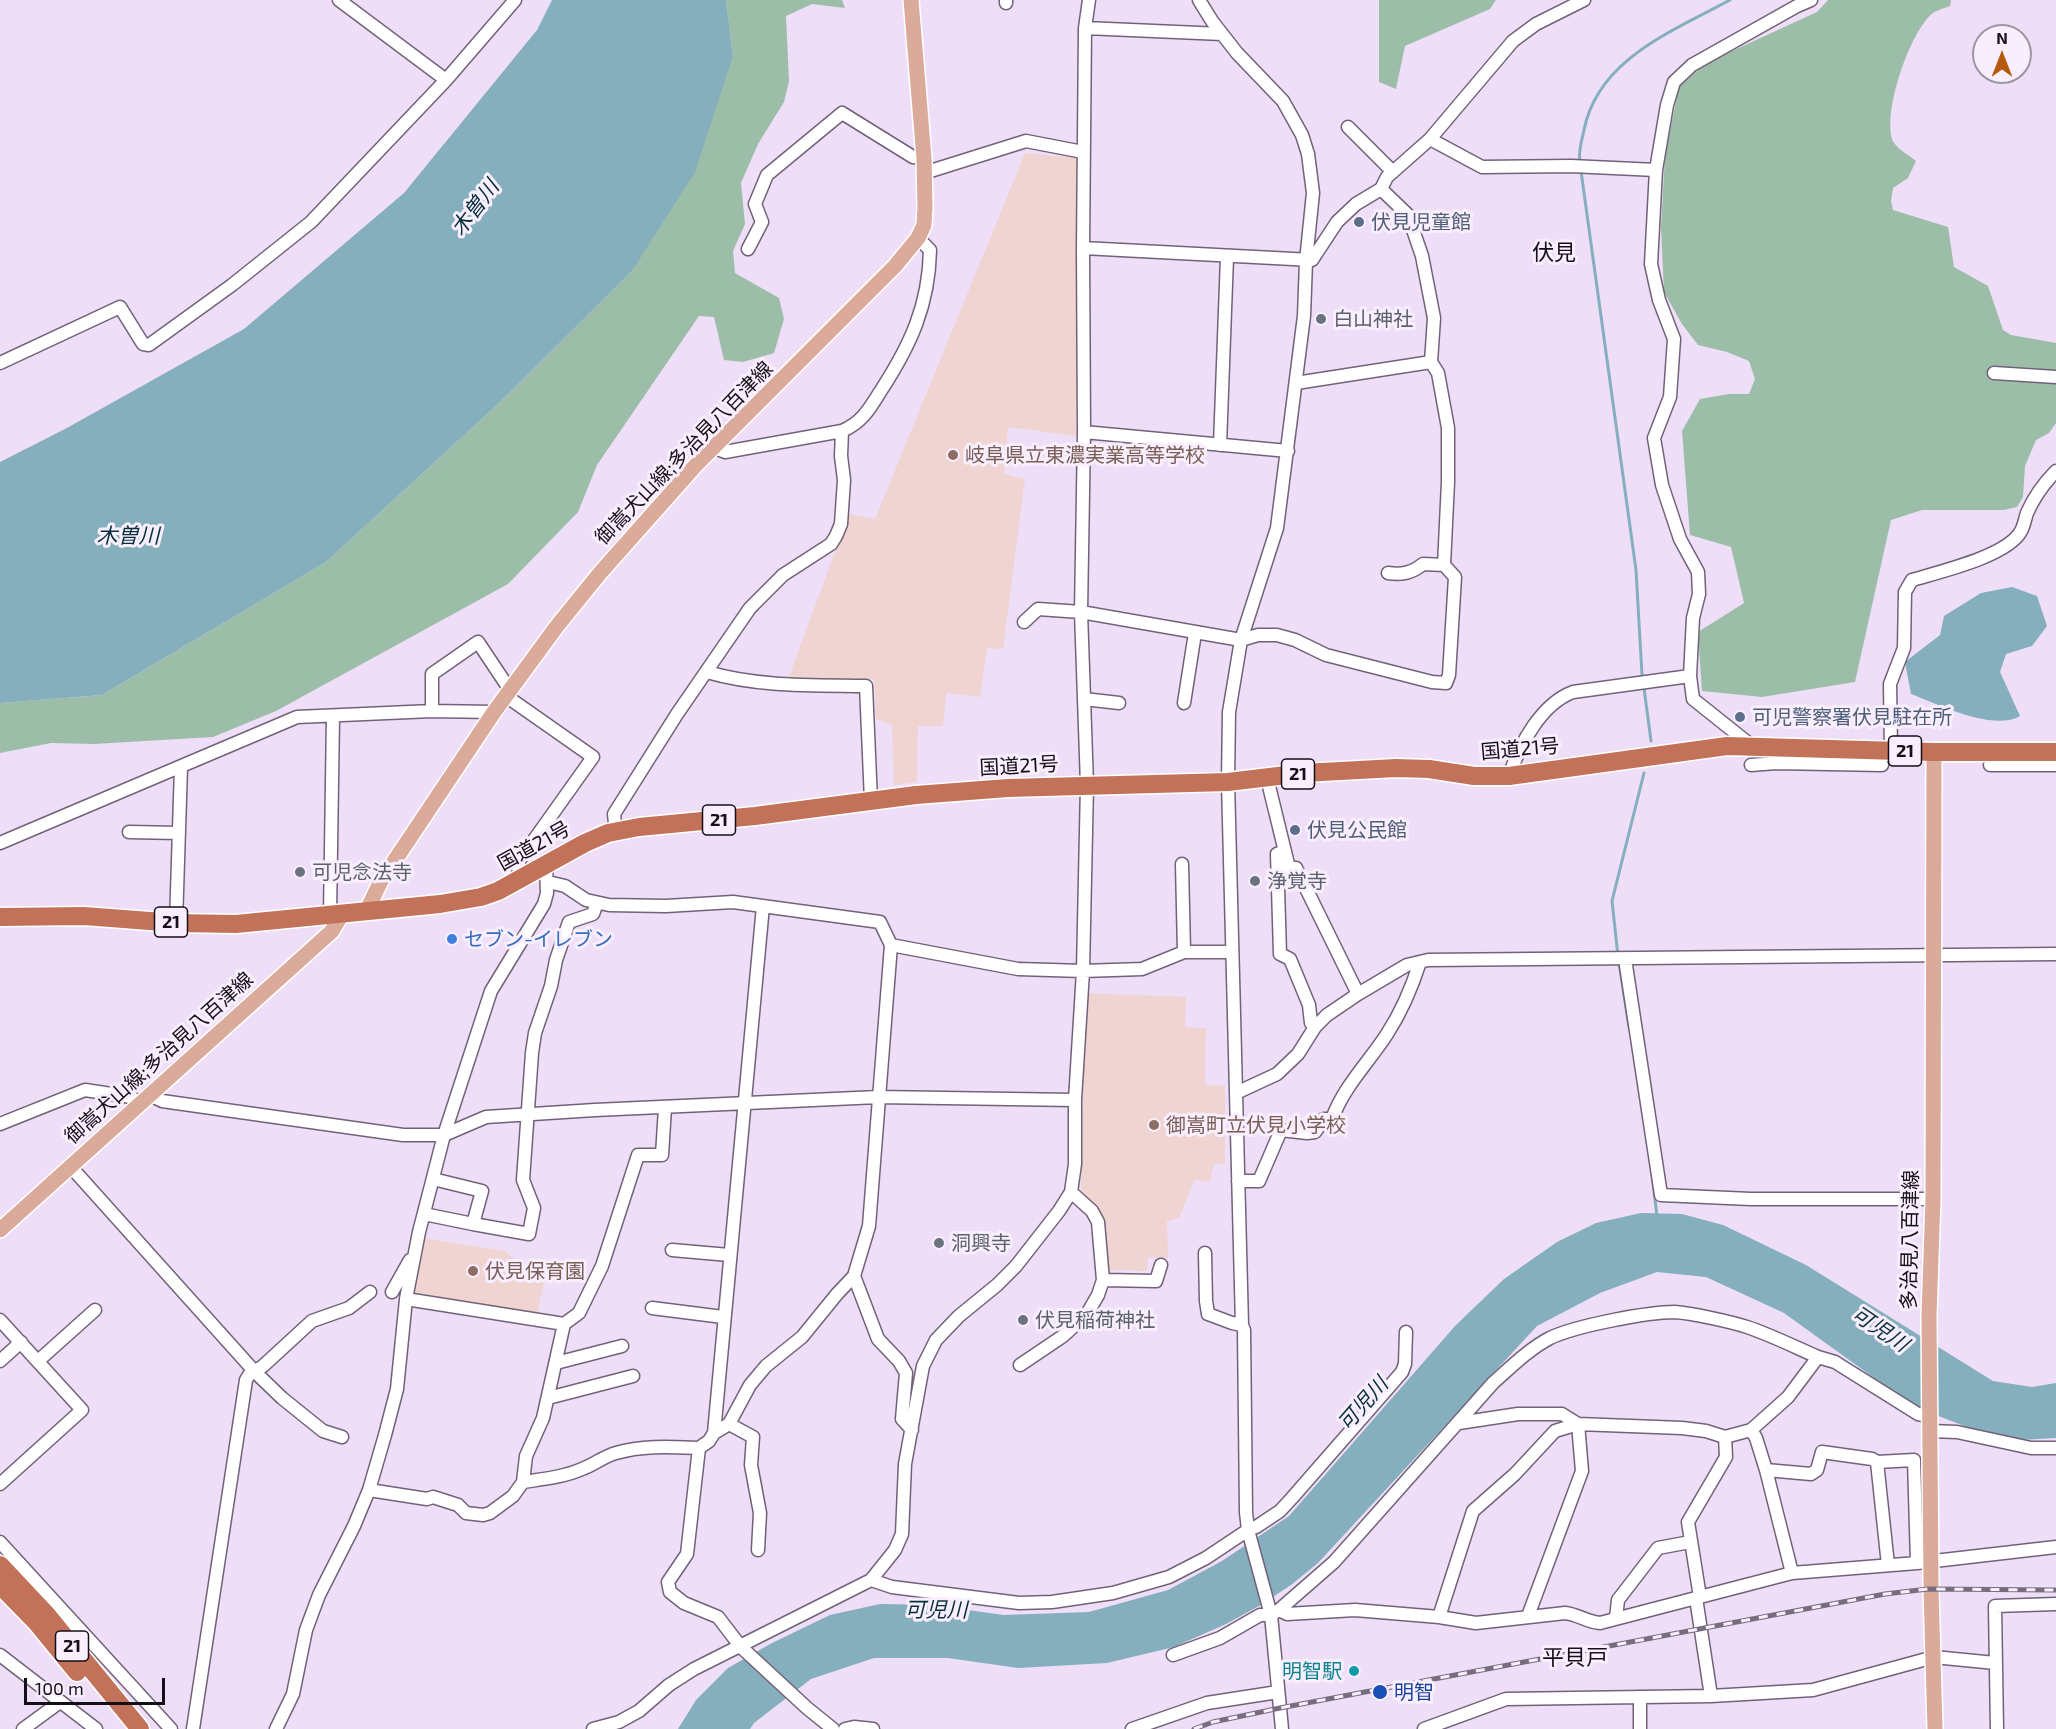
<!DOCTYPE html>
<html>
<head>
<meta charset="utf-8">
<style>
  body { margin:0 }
  #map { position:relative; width:2056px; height:1729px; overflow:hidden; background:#efdef8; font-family:"Exo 2",sans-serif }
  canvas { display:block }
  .north { position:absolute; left:1972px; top:24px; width:60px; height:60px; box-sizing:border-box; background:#f8eefe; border:2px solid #9d95a2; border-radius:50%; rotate:0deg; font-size:16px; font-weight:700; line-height:24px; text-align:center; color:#150f18 }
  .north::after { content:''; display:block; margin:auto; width:21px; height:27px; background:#b7590c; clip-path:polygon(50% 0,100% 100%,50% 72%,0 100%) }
  .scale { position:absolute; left:24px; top:1678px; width:141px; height:27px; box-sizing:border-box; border:3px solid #150f18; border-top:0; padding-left:8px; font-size:18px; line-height:21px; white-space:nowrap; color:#150f18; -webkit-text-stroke:4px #f8eefe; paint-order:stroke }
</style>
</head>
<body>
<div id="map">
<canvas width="2056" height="1729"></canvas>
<div class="north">N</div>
<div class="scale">100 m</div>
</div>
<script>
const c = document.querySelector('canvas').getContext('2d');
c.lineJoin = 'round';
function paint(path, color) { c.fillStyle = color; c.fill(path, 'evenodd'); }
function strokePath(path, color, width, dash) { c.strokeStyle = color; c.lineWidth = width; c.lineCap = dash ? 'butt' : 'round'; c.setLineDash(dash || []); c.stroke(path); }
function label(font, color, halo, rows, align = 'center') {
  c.font = font + ' "Exo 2","Noto Sans JP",sans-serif'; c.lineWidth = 6; c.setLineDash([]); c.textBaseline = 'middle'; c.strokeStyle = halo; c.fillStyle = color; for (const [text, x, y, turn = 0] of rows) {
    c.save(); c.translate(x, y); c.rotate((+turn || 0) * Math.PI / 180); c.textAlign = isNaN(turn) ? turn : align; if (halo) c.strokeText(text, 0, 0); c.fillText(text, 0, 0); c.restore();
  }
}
paint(new Path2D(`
  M1025,153L1078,158L1076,436L1008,427L1004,474L1025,479L1003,649L987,648L980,697L946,693L943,726H918L917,782L894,785L892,725L876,719L874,679H788L849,514L875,519Z
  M1085,993L1186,997L1185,1027L1206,1028L1205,1085L1225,1086V1164H1214L1210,1182L1194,1180L1179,1218L1167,1221L1168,1258L1148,1257L1147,1271L1102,1270L1099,1212L1081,1189Z
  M422,1238L505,1251L544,1283L537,1315L413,1294Z`), '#efd4d1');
paint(new Path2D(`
  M726,0H842L845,8L812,4L786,16L789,81L784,102L758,144L741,183L745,224L733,251L735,273L779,298L784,319L774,353L743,362L724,360L714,317L699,316L597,465L578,512L508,584L276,711L213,737L94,744L51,743L0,753V703L102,695L326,562L498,404L632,271L733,56Z
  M1379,0H1496L1490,9L1405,46L1396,89L1379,82Z
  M1828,0H1951L1950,6C1945,8 1937,10 1933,13C1910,30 1880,118 1894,143C1899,150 1910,156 1916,161L1908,178L1893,188L1891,201L1893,210L1948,227L1954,267L1988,286L2003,330L2011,335L2056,343V423L2049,433L2036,440L2025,466L2023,497L2017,507L2004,510H1922L1891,520L1855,682L1762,697L1702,691L1698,632L1744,603L1731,547L1690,535L1682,431L1700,399L1729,394H1749L1755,379L1749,361L1727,352L1698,345L1682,324L1664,292L1661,228L1665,155L1679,87L1706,63L1817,12Z`), '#9cbea9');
paint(new Path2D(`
  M552,0H726L733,56L695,172L632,271L498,404L326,562L102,695L0,703V462L65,429L244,329L404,193L537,30Z
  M2012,587L2037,596L2047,626L2032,646L2006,654L2000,672L2020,716C1993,732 1938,704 1911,694L1905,662L1940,635L1944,616L1981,593Z
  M1641,1213L1682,1214L1723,1225L1806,1265L1993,1381L2032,1387L2056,1383V1438L2021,1440L1977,1431L1913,1406L1784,1313L1706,1277L1657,1272L1600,1293L1537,1326L1318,1563L1291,1585L1259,1606L1226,1624L1174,1647L1107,1663L1018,1668L948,1658H874L811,1679L754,1723L750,1729H678L696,1700L728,1668L772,1643L830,1615L880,1604L933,1605L1003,1615L1089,1612L1168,1590L1222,1561L1289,1516L1455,1326L1504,1279L1557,1242L1596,1223Z`), '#85afbd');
strokePath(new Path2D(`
  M1580,162C1578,151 1582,140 1584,130C1598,59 1673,31 1730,0
  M1581,171L1636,570L1642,675
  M1644,688L1651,741
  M1618,956L1612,901L1644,773
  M1619,963L1629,1027
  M1652,1173L1657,1217`), '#85afbd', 3);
const minor = new Path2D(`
  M339,0L446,80
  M1199,0L1212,21L1237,53L1283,101L1302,135L1308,154L1313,193L1306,261L1304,316L1277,528L1241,640L1229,712L1228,782L1242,1325L1244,1330L1246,1512L1248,1530L1271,1615L1282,1729
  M1006,3V0
  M1085,28L1222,34
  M1348,127L1393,172
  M1430,139L1482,167L1571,166L1656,170
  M924,173L1026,141L1083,152
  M1083,248L1312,260L1337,222L1356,204L1381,189L1387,177L1430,139L1513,41L1536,24L1584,0
  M748,249L762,222L755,204L767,175L842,113L913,157L924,158
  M0,363L120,307L143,344L149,345L232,285L311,222L446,80L515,0
  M1994,373L2056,377
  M1296,383L1431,362
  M1084,432L1288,451
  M1220,445L1227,257
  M715,448L725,452L842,431
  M1388,573C1402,575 1412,573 1423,564L1444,565
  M1024,622L1038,609L1081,612L1241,640L1258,635H1277L1295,640L1326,655L1432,682L1446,683L1449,675L1455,577L1444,565L1448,482V428L1438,373L1431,362L1434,318L1422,256L1408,215L1381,189
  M707,672C758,687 813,685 866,686L871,801
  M506,696L593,757L519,861L518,881
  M1084,699L1119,703
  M1184,703L1195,633
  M432,711V674L478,642L510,690
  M1752,746L1693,699L1690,676L1693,618L1699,594L1698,572L1680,539L1662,485L1654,438L1670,397L1674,339L1659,300L1651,264L1656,170L1667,105L1674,82L1692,65L1797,6L1811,0
  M1891,751L1890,684L1904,648L1905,592L1912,580C1939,572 2008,556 2021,531C2024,526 2025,519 2027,513C2034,497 2043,484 2056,471
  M1751,765L1776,763L1882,765
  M1990,765H2056
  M1509,776C1520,744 1541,704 1573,692L1690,676
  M1267,778L1289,868H1296L1358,994
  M129,832L179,833
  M616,832L614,814L677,714L750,608L783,575L831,544L836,536L841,524L844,480L841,456L842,431C861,423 869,410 880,392C910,346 929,306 930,250L918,238
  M0,843L297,717L432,711L494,712
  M1284,851L1277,854L1280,954L1290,959L1309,1005L1311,1023L1315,1027
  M1182,864L1184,952
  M548,882L565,886L586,900L609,905L666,906L733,902L880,922L891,945L869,1226L854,1276L837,1294L802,1337L766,1366L750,1385L729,1424L714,1433
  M763,906L714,1433L709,1441L699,1448L687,1554L668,1582L670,1592L684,1603L718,1617L741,1647L807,1708L833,1729
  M330,915L333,716
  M176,923L181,767
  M891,945L1018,969L1083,971L1142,969L1184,952H1232
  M1625,959L1661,1195L1751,1199H1933
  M1236,1093L1277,1074L1298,1054L1315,1027L1327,1015L1358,994L1407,965L1428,960L2056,954
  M150,1095L162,1101L403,1135H444L486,1117L595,1110L878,1097L1075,1100
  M0,1124L85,1090L131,1097L140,1104
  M71,1167L255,1372L282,1398L323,1431L342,1437
  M1238,1181H1259L1281,1130L1307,1133L1315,1132L1324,1119H1332C1344,1086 1369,1062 1387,1034C1402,1011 1412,987 1420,962
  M424,1214L473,1224L482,1191L433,1179
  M473,1224L529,1234L534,1208L523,1180L532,1053L535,1033L551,986L556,960L569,922L593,914L597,903
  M672,1250L729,1255
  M1205,1253L1206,1301L1208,1314L1232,1323L1242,1325
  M854,1276L878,1339L899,1361L906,1373L902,1419L912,1430
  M1103,1280L1156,1281L1161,1265
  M392,1292L410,1260
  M406,1299L564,1324
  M652,1308L723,1317
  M0,1320L82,1410L0,1484
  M0,1361L21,1342
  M38,1361L95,1310
  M556,1363L622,1346
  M1020,1365L1063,1336L1087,1314L1098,1295L1103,1280L1098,1222L1092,1211L1071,1192
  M548,1398L633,1376
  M1459,1423L1518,1414H1562L1578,1424L1582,1471L1528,1616
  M729,1424L753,1437L751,1465L760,1513L758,1550
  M1751,1430L1788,1397L1818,1357L1835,1362L1918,1414L1929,1416
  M1929,1431L1957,1432L2031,1448H2056
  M1877,1462L1888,1565
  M1766,1470L1811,1474L1817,1470L1822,1452L1872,1459L1877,1462L1914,1460L1917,1563
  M523,1482C543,1479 564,1477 582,1469C594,1465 604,1456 616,1453C643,1445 672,1447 699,1448
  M369,1490L427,1499L433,1497L458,1505L466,1513L483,1515L490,1513L513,1496L523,1482L526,1456L543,1418L564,1324L579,1313L602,1266L638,1155H662L665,1108
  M0,1542L171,1729
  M871,1580L892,1587L1019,1603L1052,1602L1113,1593L1169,1577L1206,1558L1248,1530L1256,1527L1280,1511L1292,1498L1402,1372L1405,1364L1406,1332
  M1700,1597L1688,1522L1726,1457L1725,1437
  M1696,1598L1711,1696
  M1279,1610L1287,1614L1355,1610L1439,1617L1476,1623L1565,1613C1577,1614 1587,1622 1600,1623L1792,1573L1917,1563L2056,1547
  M1439,1617L1473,1511L1515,1474L1555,1431L1578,1424L1682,1428L1706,1431L1725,1437L1751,1430L1756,1438L1766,1470L1792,1573
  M1616,1618L1618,1600L1658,1548L1690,1542
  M0,1655L96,1729
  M1173,1655L1220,1638L1260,1615H1271L1279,1610L1334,1562L1493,1383C1511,1367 1529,1349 1550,1338C1575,1326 1647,1312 1675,1312C1691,1313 1732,1322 1747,1327C1771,1335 1795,1347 1818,1357
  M1640,1697V1729
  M23,1729L60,1702
  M193,1729L246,1380L249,1375L263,1366L312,1321L349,1308L370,1292
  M276,1729L293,1694L306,1630L319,1595L354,1526L369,1490L385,1435L397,1389L406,1299L419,1232L444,1135L491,991L544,904L547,893L546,865
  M593,1729L619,1722L639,1711L669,1685L694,1669L871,1580L895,1550L902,1534L905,1464L923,1366L936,1340L959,1316L997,1285L1016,1266L1059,1211L1071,1192L1075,1164V1100L1083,971L1087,785L1081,612L1084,432L1083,248L1085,28L1089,0
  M845,1729L854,1727L873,1729
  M1132,1729L1207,1703L1278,1692
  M1424,1729L1506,1699L1711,1696L1813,1690L1934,1657L1995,1663
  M1997,1729L1995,1606L2056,1604`);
const major = new Path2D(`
  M1934,752L1933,1199L1929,1315L1931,1589L1935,1729
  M367,910L381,881L494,712L557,626L600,573L695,466L895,266L918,238L924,225L925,207L924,158L911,0
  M0,1230L332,931L342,914`);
const highway = new Path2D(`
  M0,917L84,916L176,923L236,924L440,904L481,897L498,891L585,843L608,833L639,827L755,816L916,795L1008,788L1228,782L1303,773L1396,768L1429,769L1474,776H1509L1727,746L1934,752H2056
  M0,1565L47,1615L140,1729
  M0,1585L37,1623L77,1672`);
strokePath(minor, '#716278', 15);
strokePath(major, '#fff', 18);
strokePath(highway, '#fff', 21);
strokePath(minor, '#fff', 12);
strokePath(major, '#daaa9b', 15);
strokePath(highway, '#c27259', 18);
const rail = new Path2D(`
  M1194,1729L1213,1722L1280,1708L1885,1594L1928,1589L2056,1590`);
strokePath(rail, '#786d7e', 5);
strokePath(rail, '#f8eefe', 3, [9]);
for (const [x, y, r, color] of [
  [1359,222,6,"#5c6f8a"],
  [1321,319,6,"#6b7280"],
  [953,455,6,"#8d6e63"],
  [1740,717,6,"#5c6f8a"],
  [1295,830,6,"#5c6f8a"],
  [300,872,6,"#6b7280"],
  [1255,881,6,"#6b7280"],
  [452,939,6,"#3f7fe0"],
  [1154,1125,6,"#8d6e63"],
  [939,1243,6,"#6b7280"],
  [473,1271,6,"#8d6e63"],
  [1023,1320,6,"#6b7280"],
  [1354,1671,6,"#0f9aa8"],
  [1380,1692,8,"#1a4fb4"]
]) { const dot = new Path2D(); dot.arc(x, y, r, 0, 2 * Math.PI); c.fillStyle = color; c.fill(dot); strokePath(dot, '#f8eefe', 2); }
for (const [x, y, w] of [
  [1905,751,33],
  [1298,774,33],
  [719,820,33],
  [171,922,33],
  [72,1646,33]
]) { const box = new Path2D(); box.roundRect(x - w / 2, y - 15, w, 30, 4.5); c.fillStyle = '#f8eefe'; c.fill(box); strokePath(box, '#150f18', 1.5); }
label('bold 18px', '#150f18', null, [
  ["21",1905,751],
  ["21",1298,774],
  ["21",719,820],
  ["21",171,922],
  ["21",72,1646]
]);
label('20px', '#4e5e75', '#f8eefe', [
  ["伏見児童館",1371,222],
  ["可児警察署伏見駐在所",1752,717],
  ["伏見公民館",1307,830]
], 'left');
label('20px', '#5b616d', '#f8eefe', [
  ["白山神社",1333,319],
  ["可児念法寺",312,872],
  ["浄覚寺",1267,881],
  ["洞興寺",951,1243],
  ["伏見稲荷神社",1035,1320]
], 'left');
label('20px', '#150f18', '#f8eefe', [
  ["御嵩犬山線;多治見八百津線",684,453,-46],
  ["国道21号",1520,749,-5],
  ["国道21号",1019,766,-3],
  ["国道21号",534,846,-29],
  ["御嵩犬山線;多治見八百津線",159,1058,-42],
  ["多治見八百津線",1910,1240,-89]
]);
label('20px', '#785e54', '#f8eefe', [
  ["岐阜県立東濃実業高等学校",965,455],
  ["御嵩町立伏見小学校",1166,1125],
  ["伏見保育園",485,1271]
], 'left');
label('20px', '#366cbe', '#f8eefe', [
  ["セブン-イレブン",464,939]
], 'left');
label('20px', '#0d838f', '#f8eefe', [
  ["明智駅",1342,1671]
], 'right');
label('20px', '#164399', '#f8eefe', [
  ["明智",1394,1692]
], 'left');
label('italic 21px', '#062f3a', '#f8eefe', [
  ["木曽川",475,208,-53],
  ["木曽川",128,536],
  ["可児川",1880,1329,34],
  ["可児川",1363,1404,-49],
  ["可児川",936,1610]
]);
label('22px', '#150f18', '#f8eefe', [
  ["伏見",1554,253],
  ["平貝戸",1575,1658]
]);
</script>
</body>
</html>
